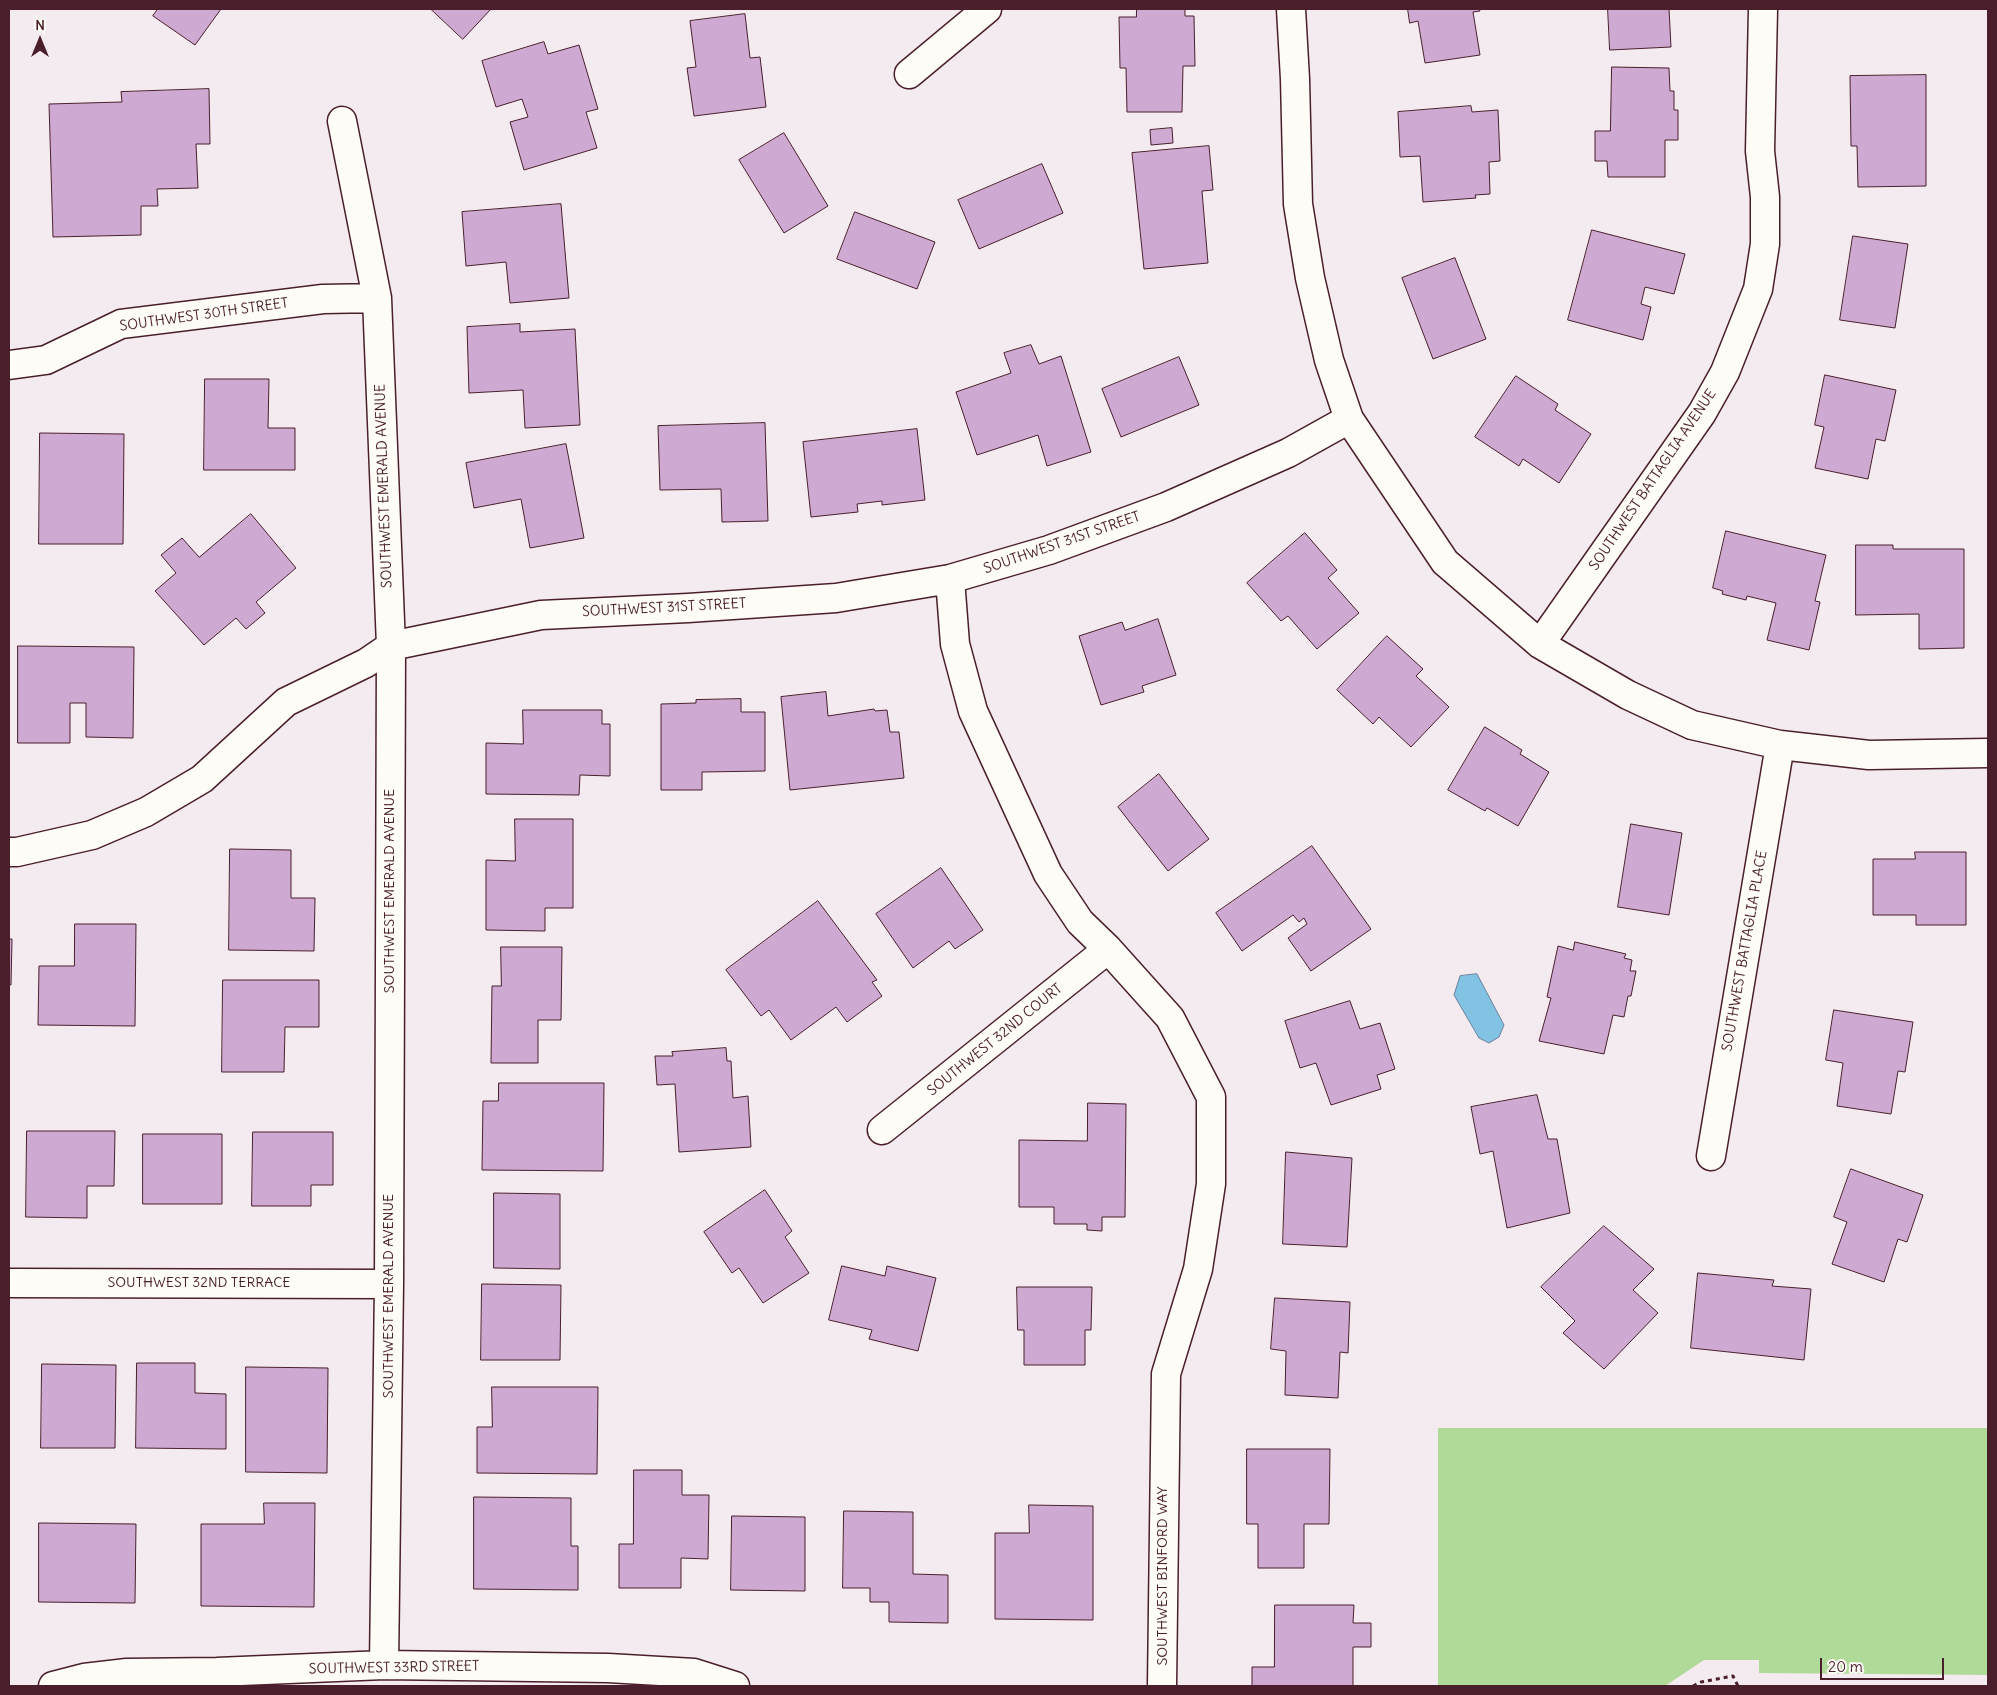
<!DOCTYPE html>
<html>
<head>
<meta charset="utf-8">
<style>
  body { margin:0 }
  #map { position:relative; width:1997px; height:1695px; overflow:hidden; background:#f4ebf0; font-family:Delius,sans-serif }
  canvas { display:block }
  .frame { position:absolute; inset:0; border:10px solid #4a1f2b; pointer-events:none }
  .north { position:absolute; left:15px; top:15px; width:50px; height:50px; -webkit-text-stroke:4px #fdfcf7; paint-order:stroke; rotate:0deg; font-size:14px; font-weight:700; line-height:20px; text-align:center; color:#4a1f2b }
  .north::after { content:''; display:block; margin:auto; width:18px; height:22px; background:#4a1f2b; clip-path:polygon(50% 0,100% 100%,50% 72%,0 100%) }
  .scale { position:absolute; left:1820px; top:1658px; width:124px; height:22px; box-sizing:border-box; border:2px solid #4a1f2b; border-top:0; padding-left:6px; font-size:15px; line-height:18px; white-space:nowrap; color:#4a1f2b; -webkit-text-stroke:4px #fdfcf7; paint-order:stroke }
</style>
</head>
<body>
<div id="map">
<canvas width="1997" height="1695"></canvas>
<div class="frame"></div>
<div class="north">N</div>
<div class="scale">20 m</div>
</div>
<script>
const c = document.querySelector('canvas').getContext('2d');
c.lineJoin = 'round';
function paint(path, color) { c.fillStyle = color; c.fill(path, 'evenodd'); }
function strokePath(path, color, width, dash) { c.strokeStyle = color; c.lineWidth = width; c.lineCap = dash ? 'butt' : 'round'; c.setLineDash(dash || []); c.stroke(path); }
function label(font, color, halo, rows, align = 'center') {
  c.font = font + ' Delius,sans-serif'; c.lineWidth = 5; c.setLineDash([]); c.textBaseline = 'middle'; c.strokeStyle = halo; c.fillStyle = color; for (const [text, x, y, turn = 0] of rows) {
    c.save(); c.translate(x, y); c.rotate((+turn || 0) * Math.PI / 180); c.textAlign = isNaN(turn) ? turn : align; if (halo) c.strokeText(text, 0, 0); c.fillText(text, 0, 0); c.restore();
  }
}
paint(new Path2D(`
  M1438,1428H1988V1675L1759,1673V1660H1704L1665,1686H1438Z`), '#afda98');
const water = new Path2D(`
  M1477,974L1504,1025L1499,1037L1489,1043L1479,1038L1454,995L1460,976Z`);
paint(water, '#82c3e3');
strokePath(water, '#6c8199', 1);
const building = new Path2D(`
  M158,9H221L195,45L153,16Z
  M431,9H491L463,39Z
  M1137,9H1185V16H1194L1195,66H1183L1182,112H1127L1126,68H1120L1119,17H1136Z
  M1408,9H1479L1480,11L1473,12L1480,55L1425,63L1418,21L1410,23Z
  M1608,9H1669L1671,47L1610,50Z
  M745,14L750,58L760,57L766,107L694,116L687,68L696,67L690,21Z
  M544,42L548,54L579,45L598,109L586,112L597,148L524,170L510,122L528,117L522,99L496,107L482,61Z
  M1612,67L1669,68L1670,91H1674V110H1678V140H1665V177H1608L1607,161H1595V131H1610Z
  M1926,75V186L1858,187L1857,146H1851L1850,76Z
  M209,89L210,144H196L198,188L157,189L158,206H141V235L53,237L49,104L122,102L121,92Z
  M1471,106L1472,112L1498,110L1500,161L1489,162L1490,194L1475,195L1476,198L1423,202L1420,156L1400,157L1398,112Z
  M1172,128L1173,143L1151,145L1150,130Z
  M784,133L828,206L784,233L739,160Z
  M1209,146L1213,190L1202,191L1208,263L1144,269L1132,153Z
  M1042,164L1063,213L979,249L958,200Z
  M561,204L569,298L510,303L506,262L466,266L462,212Z
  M855,212L935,242L917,289L837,259Z
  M1592,230L1685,254L1674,294L1645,287L1641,304L1651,307L1643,340L1568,320Z
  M1853,236L1908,244L1895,328L1840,320Z
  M1455,258L1486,339L1433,359L1402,278Z
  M520,324V332L575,329L580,425L525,428L523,390L469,393L467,327Z
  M1031,345L1039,364L1061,356L1091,452L1047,466L1038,435L977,455L956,392L1011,373L1004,353Z
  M1179,357L1199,405L1121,437L1102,389Z
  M1825,375L1896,390L1885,441L1876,439L1868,479L1815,468L1824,427L1815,425Z
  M1516,376L1558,404L1555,410L1591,434L1559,483L1523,459L1519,466L1475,437Z
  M205,379H269L268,428H295V470H204Z
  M765,423L768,521L722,522L721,489L660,490L658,426Z
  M917,429L925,500L882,505V501L857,504L858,512L811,517L803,442Z
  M40,433L124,434L123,544H39Z
  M566,444L584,538L530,548L521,499L474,508L466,463Z
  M251,514L296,568L256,602L265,613L246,629L236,618L204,645L155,591L176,573L161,555L182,538L199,557Z
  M1726,531L1826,555L1815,601L1820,602L1809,650L1767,640L1776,603L1747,596L1746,600L1722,594L1723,591L1713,588Z
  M1305,533L1337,570L1328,578L1359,613L1317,649L1288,616L1281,621L1247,583Z
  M1856,545H1893V549H1964V648L1919,649V614L1856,615Z
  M1158,619L1176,675L1142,686L1144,692L1101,705L1079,636L1122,622L1125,630Z
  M1387,636L1423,669L1416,676L1449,707L1411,747L1379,717L1373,724L1337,690Z
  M18,646L134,647L133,738L86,737V703H70V743H18Z
  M826,692L828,716L874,709L875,711L887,710L890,732H899L904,778L790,790L781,697Z
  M741,699V712H765V771L702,772V790H661V704L696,703V700Z
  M523,710H602V724H610V776L580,775L579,795L486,794V743L523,744Z
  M1485,727L1522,750L1520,754L1549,772L1518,826L1487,808L1485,811L1448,790Z
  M1159,774L1209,839L1168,871L1118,807Z
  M515,819H573V908H545V931L486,930V860L515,861Z
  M1631,824L1682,833L1669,915L1618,907Z
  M1312,846L1371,929L1311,971L1288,938L1307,924L1304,918L1299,922L1293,915L1242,951L1216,913Z
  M230,849L291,850V898H315L314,951L229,950Z
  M1915,852H1966V925H1916V915H1873V859H1915Z
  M941,868L983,930L955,949L949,941L913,968L876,914Z
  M818,901L877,980L872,982L882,996L847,1022L836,1007L791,1040L769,1010L761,1016L726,970Z
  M75,924H136L135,1026L38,1025L39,966H74Z
  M9,939H12L11,985L9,984Z
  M1575,942L1626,954L1624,958L1632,960L1630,971H1636L1631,996H1628L1624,1017L1613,1015L1604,1054L1539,1041L1551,998L1547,997L1558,946L1573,950Z
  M501,947H562L561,1020H538V1063H491L492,986H501Z
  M223,980H319V1027H285L284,1072H222Z
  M1350,1001L1360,1029L1380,1023L1395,1069L1377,1075L1381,1089L1331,1105L1316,1063L1300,1068L1285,1021Z
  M1834,1010L1913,1022L1905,1072L1898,1071L1891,1114L1837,1106L1843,1063L1826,1060Z
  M726,1048L727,1061H731L733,1098L748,1096L751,1147L679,1152L675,1084L657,1085L655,1056H673L672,1052Z
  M499,1083H604L603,1171L482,1170L483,1101H498Z
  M1537,1095L1548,1139H1557L1570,1213L1507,1228L1493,1151L1480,1154L1471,1107Z
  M1088,1103L1126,1104L1125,1217H1102V1231L1087,1230V1224H1054V1207H1019V1140L1087,1141Z
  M27,1131H115L114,1186H87V1218L26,1217Z
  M253,1132H333V1185H311V1206H252Z
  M143,1134H222V1204H143Z
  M1286,1152L1352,1158L1347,1247L1283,1244Z
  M1851,1169L1923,1195L1907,1242L1898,1239L1884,1282L1832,1264L1847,1222L1834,1217Z
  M765,1190L792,1231L785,1237L809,1273L763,1303L739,1268L732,1273L704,1232Z
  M494,1193L560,1194V1269L494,1268Z
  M1604,1226L1654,1269L1633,1290L1658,1313L1604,1369L1563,1333L1575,1321L1541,1287Z
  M842,1266L885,1276L887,1266L936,1278L918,1351L869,1339L872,1330L829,1320Z
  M1698,1273L1774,1280L1772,1286L1811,1289L1804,1360L1691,1348Z
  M482,1284L561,1285L560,1360H481Z
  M1017,1287H1092L1091,1330H1085V1365H1024V1330H1018Z
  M1275,1298L1350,1302L1348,1353L1340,1352L1338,1398L1285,1395L1286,1351L1271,1349Z
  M137,1363H195V1393L226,1394V1449L136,1448Z
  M42,1364L116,1365L115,1448H41Z
  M246,1367L328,1368L327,1473L246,1472Z
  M492,1387H598L597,1474L477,1473V1427H492Z
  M1247,1449H1330L1329,1524H1304V1568H1258V1524H1247Z
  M634,1470H682V1495H709L708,1559L681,1558V1588H619V1544H633Z
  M474,1497L571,1498V1546H578V1590L474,1589Z
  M264,1503H315L314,1607L201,1606V1524H264Z
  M1029,1505L1093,1506V1620L995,1619V1533H1029Z
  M844,1511L913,1512V1574L948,1575V1623L889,1622V1602H870V1588H843Z
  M732,1516L805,1517V1591L731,1590Z
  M39,1523L136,1524L135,1603L39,1602Z
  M1275,1605H1354L1353,1623H1371V1647H1353V1686H1252V1667H1274Z`);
paint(building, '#cea9d2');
strokePath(building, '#4a1f2b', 1);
const minor = new Path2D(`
  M1291,9L1295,79L1298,204L1310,278L1329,360L1349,419L1445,562L1540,644L1628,695L1692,725L1780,745L1869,755L1988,753
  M909,74L987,9
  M342,121L377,298L391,646L389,1284L384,1665
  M9,365L46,360L121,324L323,299L377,298
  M950,579L955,644L973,711L1048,874L1080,922L1108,949L1170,1018L1211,1097V1184L1198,1269L1166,1374L1162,1686
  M1540,644L1702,413L1725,372L1758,289L1765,244V197L1760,151L1763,9
  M9,852H17L92,835L146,812L202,779L286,702L366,663L391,646L541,615L688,608L836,598L950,579L1049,550L1166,507L1288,453L1349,419
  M882,1130L1108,949
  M1711,1156L1780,745
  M9,1283L389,1284
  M53,1686L84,1678L127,1673L217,1672L384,1665L608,1668L694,1673L735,1686`);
strokePath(minor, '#4a1f2b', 31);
strokePath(new Path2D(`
  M1693,1686L1701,1682L1733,1676L1738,1686`), '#4a1f2b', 3, [4, 4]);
strokePath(minor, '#fdfcf7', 28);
label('14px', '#4a1f2b', '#fdfcf7', [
  ["SOUTHWEST 30TH STREET",204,315,-8],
  ["SOUTHWEST BATTAGLIA AVENUE",1653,480,-56],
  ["SOUTHWEST EMERALD AVENUE",384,486,-92],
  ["SOUTHWEST 31ST STREET",1062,543,-19],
  ["SOUTHWEST 31ST STREET",664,608,-3],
  ["SOUTHWEST EMERALD AVENUE",390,891,-90],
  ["SOUTHWEST BATTAGLIA PLACE",1745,951,-80],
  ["SOUTHWEST 32ND COURT",995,1040,-39],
  ["SOUTHWEST 32ND TERRACE",199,1283],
  ["SOUTHWEST EMERALD AVENUE",389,1296,-90],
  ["SOUTHWEST BINFORD WAY",1163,1576,-90],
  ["SOUTHWEST 33RD STREET",394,1668,-1]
]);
</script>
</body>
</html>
